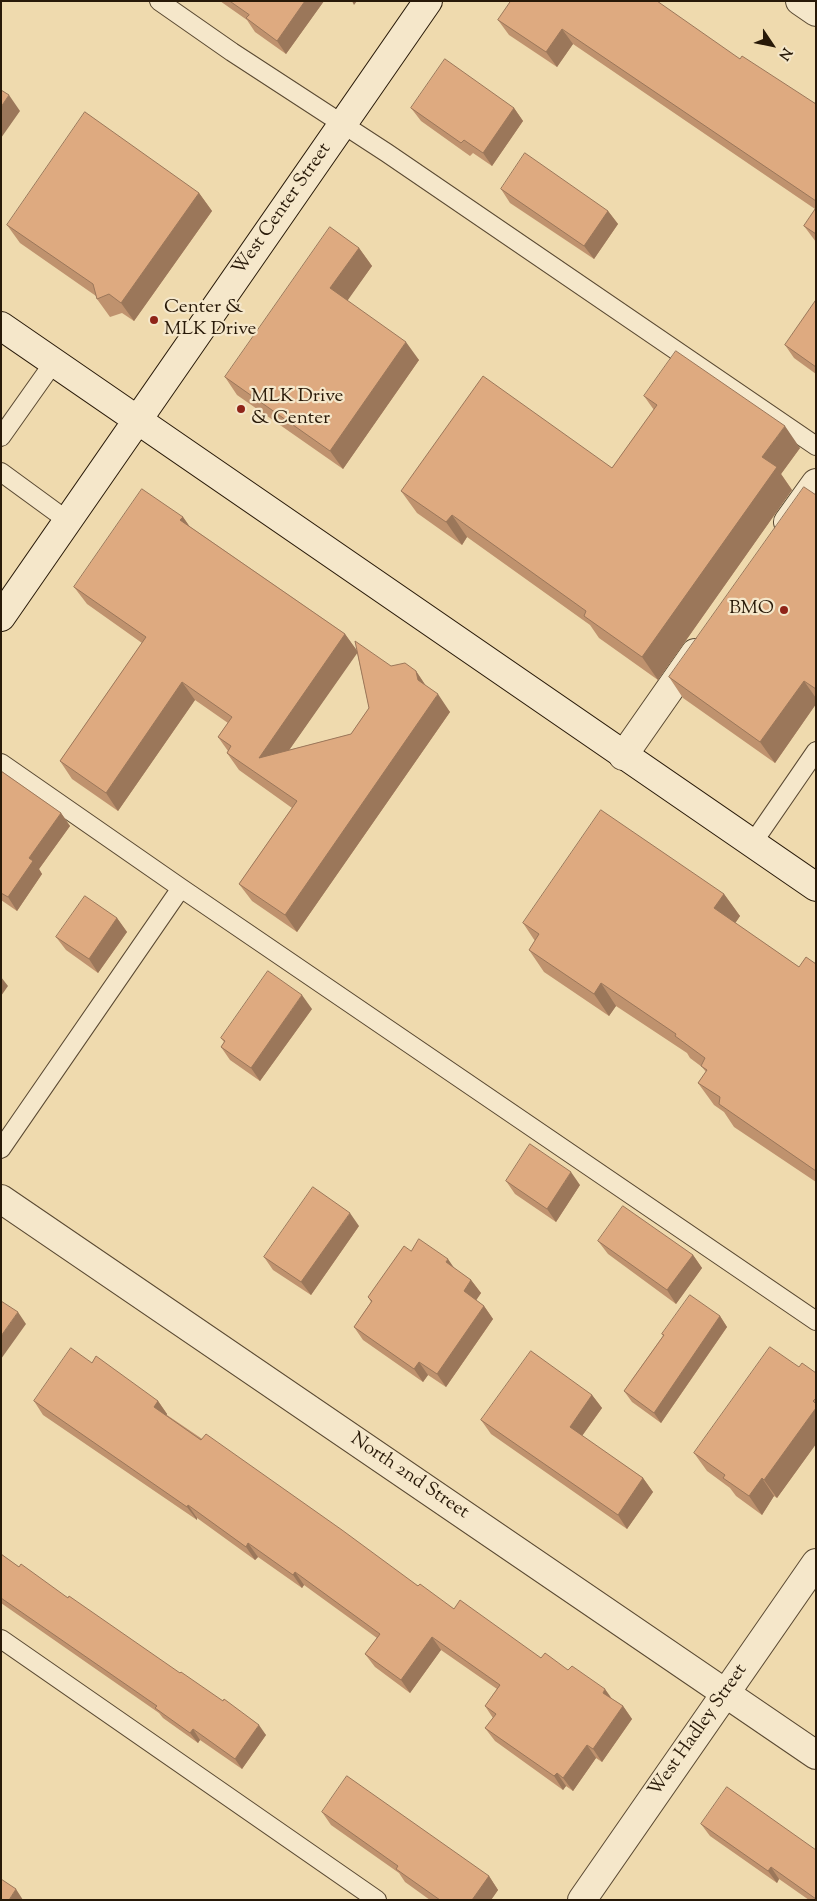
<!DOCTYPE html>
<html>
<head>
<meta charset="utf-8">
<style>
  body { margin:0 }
  #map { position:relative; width:817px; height:1901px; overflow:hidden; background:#efdaae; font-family:"Sorts Mill Goudy",serif }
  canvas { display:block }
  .frame { position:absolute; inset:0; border:2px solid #281908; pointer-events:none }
  .north { position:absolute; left:747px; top:20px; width:50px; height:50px; -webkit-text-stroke:4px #f5e7ca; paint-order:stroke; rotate:124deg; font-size:14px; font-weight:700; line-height:20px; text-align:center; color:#281908 }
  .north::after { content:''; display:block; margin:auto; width:18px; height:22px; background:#281908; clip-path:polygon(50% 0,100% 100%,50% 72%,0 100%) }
</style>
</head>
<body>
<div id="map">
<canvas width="817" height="1901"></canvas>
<div class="frame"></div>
<div class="north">N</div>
</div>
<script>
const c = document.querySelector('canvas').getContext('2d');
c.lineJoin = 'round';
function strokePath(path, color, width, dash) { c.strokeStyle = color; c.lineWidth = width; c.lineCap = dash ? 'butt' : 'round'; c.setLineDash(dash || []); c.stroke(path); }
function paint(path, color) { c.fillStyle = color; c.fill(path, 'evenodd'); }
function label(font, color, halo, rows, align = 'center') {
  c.font = font + ' "Sorts Mill Goudy",serif'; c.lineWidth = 4.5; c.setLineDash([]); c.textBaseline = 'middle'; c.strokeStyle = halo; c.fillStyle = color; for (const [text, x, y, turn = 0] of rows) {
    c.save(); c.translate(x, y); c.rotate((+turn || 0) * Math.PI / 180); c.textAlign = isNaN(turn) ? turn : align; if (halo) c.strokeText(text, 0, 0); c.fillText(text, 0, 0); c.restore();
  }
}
const lane = new Path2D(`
  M159,1L232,52L387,153L816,446
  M1,437L54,362
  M1,472L68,521
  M1,763L181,888L816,1321
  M752,844L816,751
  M1,1149L181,888
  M1,1639L377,1900`);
const street = new Path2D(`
  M800,1L816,12
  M788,522L816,483
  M623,756L695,653
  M1,1199L816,1755
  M582,1900L816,1563`);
const secondary = new Path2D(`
  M1,326L816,887
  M1,617L428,1`);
strokePath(lane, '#5a4932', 20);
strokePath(street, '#5a4932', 30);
strokePath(secondary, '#281908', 30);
strokePath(lane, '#f5e7ca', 18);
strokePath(street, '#f5e7ca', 28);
strokePath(secondary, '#f5e7ca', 28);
paint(new Path2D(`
  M220,1H324L286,54L255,32L247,20Z
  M511,1L740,59L816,104V242L804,226L815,209L573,44L557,67L509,35L498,20Z
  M411,108H514L523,121L492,166L473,153L470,156L421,121Z
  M501,189L608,211L618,224L594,259L510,203Z
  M199,193L212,211L134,321L122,313L110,317L97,299L96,296L20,243L7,225Z
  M359,248L372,266L347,300L419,360L343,469L237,395L225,377Z
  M816,300V374L794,358L785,345Z
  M644,396L800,448L781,474L792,490L658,680L599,638L590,625L467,537L462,545L417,513L401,491L612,468L654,410Z
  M816,495V704L775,763L683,698L669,677Z
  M183,517L189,526L345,634L357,651L391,666L416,671L426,686L450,712L297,932L252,901L239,884L292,808L239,770L227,753L228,751L218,737L228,723L195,700L118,811L72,779L60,761L142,643L87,604L74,587ZM357,652L369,708L351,734L289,750Z
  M1,771L61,813L70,826L39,869L42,874L17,911L1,900Z
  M724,894L740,916L735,923L799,967L816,964V1182L734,1127L724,1112L714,1105L698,1083L706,1072L702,1067L690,1058L687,1053L616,1006L609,1016L544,972L529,950L535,941L523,923Z
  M117,918L127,932L98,973L66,950L56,937Z
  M312,1009L260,1081L230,1060L221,1047L224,1042L221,1038Z
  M506,1181L580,1185L556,1222L515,1194Z
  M359,1226L311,1295L273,1270L264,1257Z
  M598,1241L693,1255L702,1268L676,1304L608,1254Z
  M411,1251L454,1268L471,1280L481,1293L476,1300L484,1306L493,1319L446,1387L428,1375L423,1382L363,1340L354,1327L371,1302L368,1297Z
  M720,1316L727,1327L661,1423L632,1402L624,1391L663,1336L662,1334Z
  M92,1363L158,1401L167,1414V1415L418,1586L454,1609L541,1658L568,1670L623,1706L632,1719L602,1762L596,1758L573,1791L566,1786L563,1790L495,1741L485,1728L493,1718L485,1706L497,1689L441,1650L410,1693L375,1667L365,1654L377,1638L304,1585L302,1588L258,1557L255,1560L197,1518V1520L43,1415L34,1401Z
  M799,1367L816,1373V1444L777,1498L774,1496L762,1515L736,1496L730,1488L707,1471L694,1453Z
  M592,1395L602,1408L582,1436L643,1478L653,1492L627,1529L491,1434L481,1420Z
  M1,1554L19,1567L68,1598L266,1735L242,1769L200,1740L198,1743L163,1718L159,1713L1,1603Z
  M322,1812L489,1876L498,1890L491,1900H430L405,1882L399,1873L331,1825Z
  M701,1824L816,1850V1900H809L779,1879L777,1883L710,1836Z`), '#bf926e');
paint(new Path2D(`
  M305,1H324L286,54L277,41Z
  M352,1H357L354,5Z
  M562,29L573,44L557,67L546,52Z
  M9,95L20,111L1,138V107Z
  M514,108L523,121L492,166L483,153Z
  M199,193L212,211L134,321L121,303Z
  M608,211L618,224L594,259L584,246Z
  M359,248L372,266L343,307L330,288Z
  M406,342L419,360L343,469L330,451Z
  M785,426L800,448L781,474L792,490L658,680L642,657L762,457Z
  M452,515L467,537L462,545L446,522Z
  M183,517L195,534L180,520Z
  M345,634L358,652L271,776L259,758Z
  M416,671L428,689L418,680Z
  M804,681L816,698V704L775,763L760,742Z
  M182,682L195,700L118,811L106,793Z
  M438,694L450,712L297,932L285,915Z
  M61,813L70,826L39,869L42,874L17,911L8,897L29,858Z
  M724,894L740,916L730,931L714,908Z
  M117,918L127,932L98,973L89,959Z
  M1,977L8,986L1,996Z
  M601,983L616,1006L609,1016L594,994Z
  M302,995L312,1009L260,1081L251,1068Z
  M571,1172L580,1185L556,1222L547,1209Z
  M350,1213L359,1226L311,1295L301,1282Z
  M693,1255L702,1268L676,1304L667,1290Z
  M448,1259L457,1272L446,1262Z
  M471,1280L481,1293L473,1305L464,1291Z
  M484,1306L493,1319L446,1387L437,1374Z
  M18,1312L26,1324L1,1359V1336Z
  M720,1316L727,1327L661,1423L654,1413Z
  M419,1362L428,1375L423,1382L414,1369Z
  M592,1395L602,1408L579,1440L570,1427Z
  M158,1401L167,1414L164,1420L154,1407Z
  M816,1408V1444L777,1498L764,1480Z
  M643,1478L653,1492L627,1529L618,1515Z
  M762,1478L774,1496L762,1515L749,1496Z
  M188,1505L197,1518V1520L187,1507Z
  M248,1543L258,1557L255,1560L246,1547Z
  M295,1572L304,1585L302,1588L293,1575Z
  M432,1637L441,1650L410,1693L401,1680Z
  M605,1689L615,1703L603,1693Z
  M623,1706L632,1719L602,1762L593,1749Z
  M259,1725L266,1735L242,1769L235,1759Z
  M193,1729L200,1740L198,1743L190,1733Z
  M587,1745L596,1758L573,1791L563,1778Z
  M557,1773L566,1786L563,1790L554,1776Z
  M771,1867L779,1879L777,1883L768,1871Z
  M489,1876L498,1890L491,1900H472Z
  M16,1889L23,1900H9Z`), '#9b775a');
const building = new Path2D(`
  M230,1H305L277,41L246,18L249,15Z
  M511,1H657L740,59L742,56L816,104V201L562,29L546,52L498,20Z
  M445,59L514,108L483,153L464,140L461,143L411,108Z
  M1,90L9,95L1,107Z
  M85,112L199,193L121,303L109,294L97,299L93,284L7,225Z
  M525,153L608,211L584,246L501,189Z
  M816,208V234L804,226Z
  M330,227L359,248L330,288L406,342L330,451L225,377Z
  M816,300V367L785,345Z
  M676,351L785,426L762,457L777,467L642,657L584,616L586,611L452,515L446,522L401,491L483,376L612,468L657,405L644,396Z
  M804,487L816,495V689L804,681L760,742L669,677Z
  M142,489L183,517L180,520L345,634L259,758L351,734L369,708L355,641L391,666L405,663L416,671L418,680L438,694L285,915L239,884L297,801L227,753L231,746L218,737L232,717L182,682L106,793L60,761L146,637L74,587Z
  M1,771L61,813L29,858L33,861L8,897L1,893Z
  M601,810L724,894L714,908L799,967L806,957L816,964V1171L719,1104L720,1097L698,1083L707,1070L701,1066L705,1058L675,1036L676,1034L601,983L594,994L529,950L539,934L523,923Z
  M85,896L117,918L89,959L56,937Z
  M268,971L302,995L251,1068L221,1047L225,1041L221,1038Z
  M530,1144L571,1172L547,1209L506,1181Z
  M313,1187L350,1213L301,1282L264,1257Z
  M623,1206L693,1255L667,1290L598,1241Z
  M419,1239L448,1259L446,1262L471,1280L464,1291L484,1306L437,1374L419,1362L414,1369L354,1327L372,1301L368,1297L404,1246L411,1251Z
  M690,1295L720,1316L654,1413L624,1391L664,1335L662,1334Z
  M1,1301L18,1312L1,1336Z
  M770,1347L799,1367L802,1363L816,1373V1398L813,1401L816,1404V1408L764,1480L762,1478L749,1496L723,1478L725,1475L694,1453Z
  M71,1348L92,1363L96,1356L158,1401L154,1407L201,1440L206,1434L342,1530L418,1586L420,1584L454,1609L460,1600L541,1658L545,1653L568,1670L572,1666L605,1689L603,1693L623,1706L593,1749L587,1745L563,1778L557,1773L554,1776L485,1728L496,1714L485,1706L500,1685L432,1637L401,1680L365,1654L380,1634L295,1572L293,1575L248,1543L246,1547L188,1505L187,1507L34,1401Z
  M531,1351L592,1395L570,1427L643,1478L618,1515L481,1420Z
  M1,1554L19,1567L21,1564L68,1598L69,1596L180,1673L181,1672L223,1701L224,1699L259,1725L235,1759L193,1729L190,1733L155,1708L157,1706L1,1598Z
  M347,1776L489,1876L472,1900H440L396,1869L398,1866L322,1812Z
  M727,1787L816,1850V1899L771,1867L768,1871L701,1824Z
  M1,1879L16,1889L9,1900H1Z`);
paint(building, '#deaa80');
strokePath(building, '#9b775a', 1);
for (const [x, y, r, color] of [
  [154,320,5,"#8f2418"],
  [241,409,5,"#8f2418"],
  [784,610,5,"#8f2418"]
]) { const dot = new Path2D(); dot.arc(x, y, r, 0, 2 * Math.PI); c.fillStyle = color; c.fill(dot); strokePath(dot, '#f5e7ca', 2); }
label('19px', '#281908', '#f5e7ca', [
  ["West Center Street",283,210,-55],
  ["North 2nd Street",409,1477,34],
  ["West Hadley Street",699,1731,-55]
]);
label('19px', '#281908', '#f5e7ca', [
  ["Center &",164,309],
  ["MLK Drive",164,331],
  ["MLK Drive",251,398],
  ["& Center",251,420],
  ["BMO",774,610,"right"]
], 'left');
</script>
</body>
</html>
